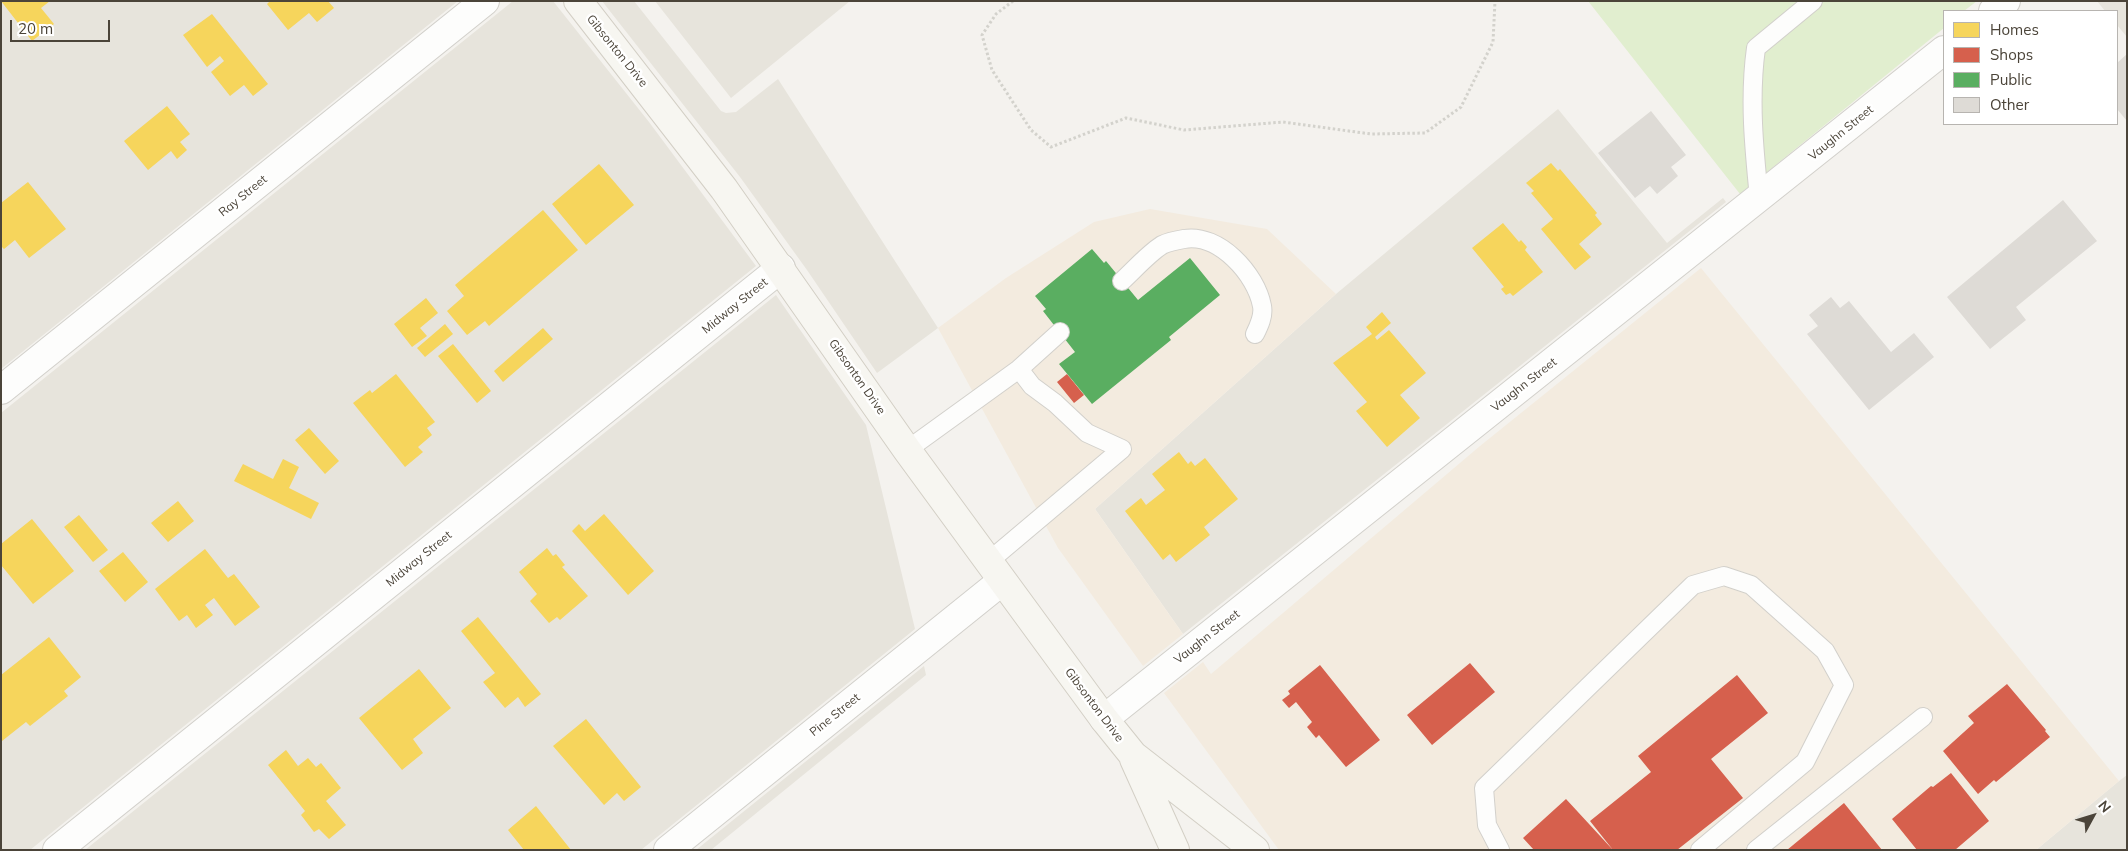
<!DOCTYPE html>
<html>
<head>
<meta charset="utf-8">
<style>
  body { margin:0 }
  #map { position:relative; width:2128px; height:851px; overflow:hidden; background:#f4f2ee; font-family:Mulish,sans-serif }
  canvas { display:block }
  .frame { position:absolute; inset:0; border:2px solid #4b4439; pointer-events:none }
  .legend { position:absolute; left:1943px; top:10px; width:175px; height:115px; box-sizing:border-box; background:#fff; border:1px solid #b7b4b0; margin:0; padding:6px 9px; list-style:none; font-size:15px; color:#4b4439 }
  .legend li { display:flex; align-items:center; gap:10px; height:25px }
  .legend b { width:25px; border:1px solid #b7b4b0 }
  .north { position:absolute; left:2068px; top:791px; width:50px; height:50px; -webkit-text-stroke:4px #fff; paint-order:stroke; rotate:51deg; font-size:14px; font-weight:700; line-height:20px; text-align:center; color:#4b4439 }
  .north::after { content:''; display:block; margin:auto; width:18px; height:22px; background:#4b4439; clip-path:polygon(50% 0,100% 100%,50% 72%,0 100%) }
  .scale { position:absolute; left:10px; top:20px; width:100px; height:22px; box-sizing:border-box; border:2px solid #4b4439; border-top:0; padding-left:6px; font-size:15px; line-height:18px; white-space:nowrap; color:#4b4439; -webkit-text-stroke:4px #fff; paint-order:stroke }
</style>
</head>
<body>
<div id="map">
<canvas width="2128" height="851"></canvas>
<div class="frame"></div>
<ul class="legend">
<li><b style="height:14px;background:#f6d55c"></b>Homes</li>
<li><b style="height:14px;background:#d6604d"></b>Shops</li>
<li><b style="height:14px;background:#5aae61"></b>Public</li>
<li><b style="height:14px;background:#dedbd6"></b>Other</li>
</ul>
<div class="north">N</div>
<div class="scale">20 m</div>
</div>
<script>
const c = document.querySelector('canvas').getContext('2d');
c.lineJoin = 'round';
function paint(path, color) { c.fillStyle = color; c.fill(path, 'evenodd'); }
function strokePath(path, color, width, dash) { c.strokeStyle = color; c.lineWidth = width; c.lineCap = dash ? 'butt' : 'round'; c.setLineDash(dash || []); c.stroke(path); }
function label(font, color, halo, rows, align = 'center') {
  c.font = font + ' Mulish,sans-serif'; c.lineWidth = 5; c.setLineDash([]); c.textBaseline = 'middle'; c.strokeStyle = halo; c.fillStyle = color; for (const [text, x, y, turn = 0] of rows) {
    c.save(); c.translate(x, y); c.rotate((+turn || 0) * Math.PI / 180); c.textAlign = isNaN(turn) ? turn : align; if (halo) c.strokeText(text, 0, 0); c.fillText(text, 0, 0); c.restore();
  }
}
paint(new Path2D(`
  M1,1H458L1,369Z
  M513,1H553L649,122L756,266L30,850H1V413Z
  M602,1H634L721,111L726,113L736,112L778,79L938,328L877,373L807,270L740,177Z
  M655,1H850L731,98Z
  M2097,1H2127V37L2117,25V11H2105Z
  M1558,109L1667,243L1723,198L1726,202L1183,634L1095,509L1336,294Z
  M776,295L866,425L915,629L641,850H85Z
  M924,666L926,675L711,850H696Z
  M2127,775V850H2036L2119,781Z`), '#e7e4dc');
paint(new Path2D(`
  M1150,209L1267,229L1336,294L1095,509L1183,634L1143,666L1058,548L938,328L1006,278L1094,222Z
  M1701,268L2119,781L2036,850H1279L1164,693L1203,662L1211,674L1480,446Z`), '#f3ebdf');
paint(new Path2D(`
  M1588,1H1977L1964,11H1944V28L1740,194Z`), '#e1eecf');
paint(new Path2D(`
  M1,1H50L41,8L54,24L32,41Z
  M270,1H328L334,8L317,22L309,13L288,30L267,4Z
  M212,14L268,84L253,96L244,85L230,96L211,72L224,61L220,56L207,67L183,35Z
  M167,106L190,134L180,142L187,150L177,159L171,151L148,170L124,141Z
  M1551,163L1558,171L1560,169L1597,213L1595,215L1602,224L1579,244L1591,257L1575,270L1541,229L1553,219L1531,193L1534,191L1526,183Z
  M599,164L634,205L586,245L552,204Z
  M28,182L66,229L29,258L15,240L4,249L1,246V203Z
  M543,210L578,250L489,326L485,321L467,335L447,311L464,296L455,285Z
  M1503,223L1519,242L1521,240L1527,247L1525,250L1543,272L1513,296L1510,293L1506,295L1501,289L1504,287L1472,248Z
  M426,298L438,313L420,328L427,336L412,347L394,324Z
  M1382,312L1391,323L1375,337L1377,340L1389,330L1426,373L1400,395L1420,418L1387,447L1356,411L1367,402L1333,363L1372,334L1366,327Z
  M445,324L453,334L425,357L417,348Z
  M543,328L553,339L503,382L494,371Z
  M453,344L491,391L477,403L438,356Z
  M396,374L435,422L427,428L432,435L418,447L423,452L405,467L353,403L370,390L372,393Z
  M309,428L339,461L325,474L295,440Z
  M1179,452L1188,464L1191,461L1195,466L1205,458L1238,499L1204,527L1210,535L1176,562L1170,554L1163,560L1125,511L1141,498L1146,505L1165,490L1152,474Z
  M283,459L299,467L289,488L319,503L311,519L234,481L243,464L273,479Z
  M178,501L194,521L168,542L151,523Z
  M604,514L654,571L628,595L572,531L579,524L585,531Z
  M79,515L108,550L93,562L64,527Z
  M32,519L74,571L33,604L1,565V544Z
  M547,548L553,556L556,554L565,565L562,567L588,596L560,620L557,617L549,623L530,601L537,594L519,572Z
  M205,549L228,578L234,574L260,607L235,626L214,598L205,605L213,615L196,628L187,615L179,621L155,589Z
  M123,552L148,582L125,602L99,571Z
  M478,617L541,694L525,707L518,697L505,708L483,682L495,673L461,631Z
  M49,637L81,677L64,691L68,696L30,726L26,722L2,741L1,675Z
  M419,669L451,708L413,739L423,753L402,770L359,718Z
  M586,719L641,787L624,801L617,793L604,805L553,746Z
  M286,750L298,766L308,758L316,767L321,763L341,788L326,801L346,825L329,839L319,829L314,832L301,815L305,811L268,765Z
  M536,806L571,850H524L508,830Z`), '#f6d55c');
paint(new Path2D(`
  M1067,374L1084,395L1074,403L1057,382Z
  M1470,663L1495,692L1432,745L1407,715Z
  M1320,665L1380,740L1346,767L1319,735L1316,738L1307,727L1312,722L1296,702L1289,708L1282,700L1290,694L1288,691Z
  M1737,675L1768,713L1711,759L1743,798L1677,850H1613L1590,821L1651,772L1638,756Z
  M2007,684L2046,730L2045,731L2050,737L1996,782L1994,780L1978,794L1943,751L1974,723L1968,716Z
  M1951,773L1989,821L1955,850H1917L1892,819L1931,786L1933,787Z
  M1566,799L1613,850H1534L1523,838Z
  M1844,803L1882,850H1787Z`), '#d6604d');
paint(new Path2D(`
  M1092,249L1104,263L1106,261L1138,300L1190,258L1220,295L1169,337L1171,340L1092,404L1059,364L1075,352L1043,311L1046,309L1035,296Z`), '#5aae61');
paint(new Path2D(`
  M2127,54V121L2117,109V63Z
  M1651,111L1686,155L1671,167L1678,176L1657,194L1650,186L1635,198L1598,153Z
  M2063,200L2097,241L2016,307L2026,320L1990,349L1947,297Z
  M1831,297L1840,308L1849,301L1891,352L1914,333L1934,357L1869,410L1807,334L1818,326L1809,315Z`), '#dedbd6');
const lane = new Path2D(`
  M1759,198C1754,148 1749,98 1756,48L1813,1
  M1122,281C1135,269 1148,254 1162,245C1168,242 1178,240 1184,239C1219,233 1256,274 1262,306C1264,316 1259,326 1255,334
  M907,450L1019,369L1060,332
  M988,562L1122,449L1087,433L1055,403L1032,386L1019,369
  M1500,850L1487,825L1484,788L1693,585L1724,576L1751,585L1825,651L1844,685L1805,762L1700,850
  M1756,850L1923,717`);
const street = new Path2D(`
  M1993,11L2006,1
  M1,390L485,1
  M1104,719L1944,50
  M57,850L781,268
  M668,850L1002,581`);
const secondary = new Path2D(`
  M578,1L724,189L907,450L1104,719L1133,755L1255,850
  M1134,759L1175,850`);
strokePath(lane, '#d2d0cb', 20);
strokePath(street, '#d2d0cb', 30);
strokePath(secondary, '#d3cfc5', 30);
strokePath(new Path2D(`
  M1013,1L996,14L982,35L992,70L1031,130L1051,147L1126,118L1184,130L1283,122L1371,134L1425,133L1461,107L1493,42L1495,1`), '#d3d2cc', 3, [2.5, 2.5]);
strokePath(lane, '#fdfdfc', 18);
strokePath(street, '#fdfdfc', 28);
strokePath(secondary, '#f7f6f1', 28);
label('12px', '#4b4439', '#fff', [
  ["Gibsonton Drive",617,51,51],
  ["Vaughn Street",1841,133,-39],
  ["Ray Street",243,196,-39],
  ["Midway Street",735,306,-39],
  ["Gibsonton Drive",857,377,55],
  ["Vaughn Street",1524,385,-38],
  ["Midway Street",419,559,-39],
  ["Vaughn Street",1207,637,-38],
  ["Gibsonton Drive",1094,705,53],
  ["Pine Street",835,715,-39]
]);
</script>
</body>
</html>
